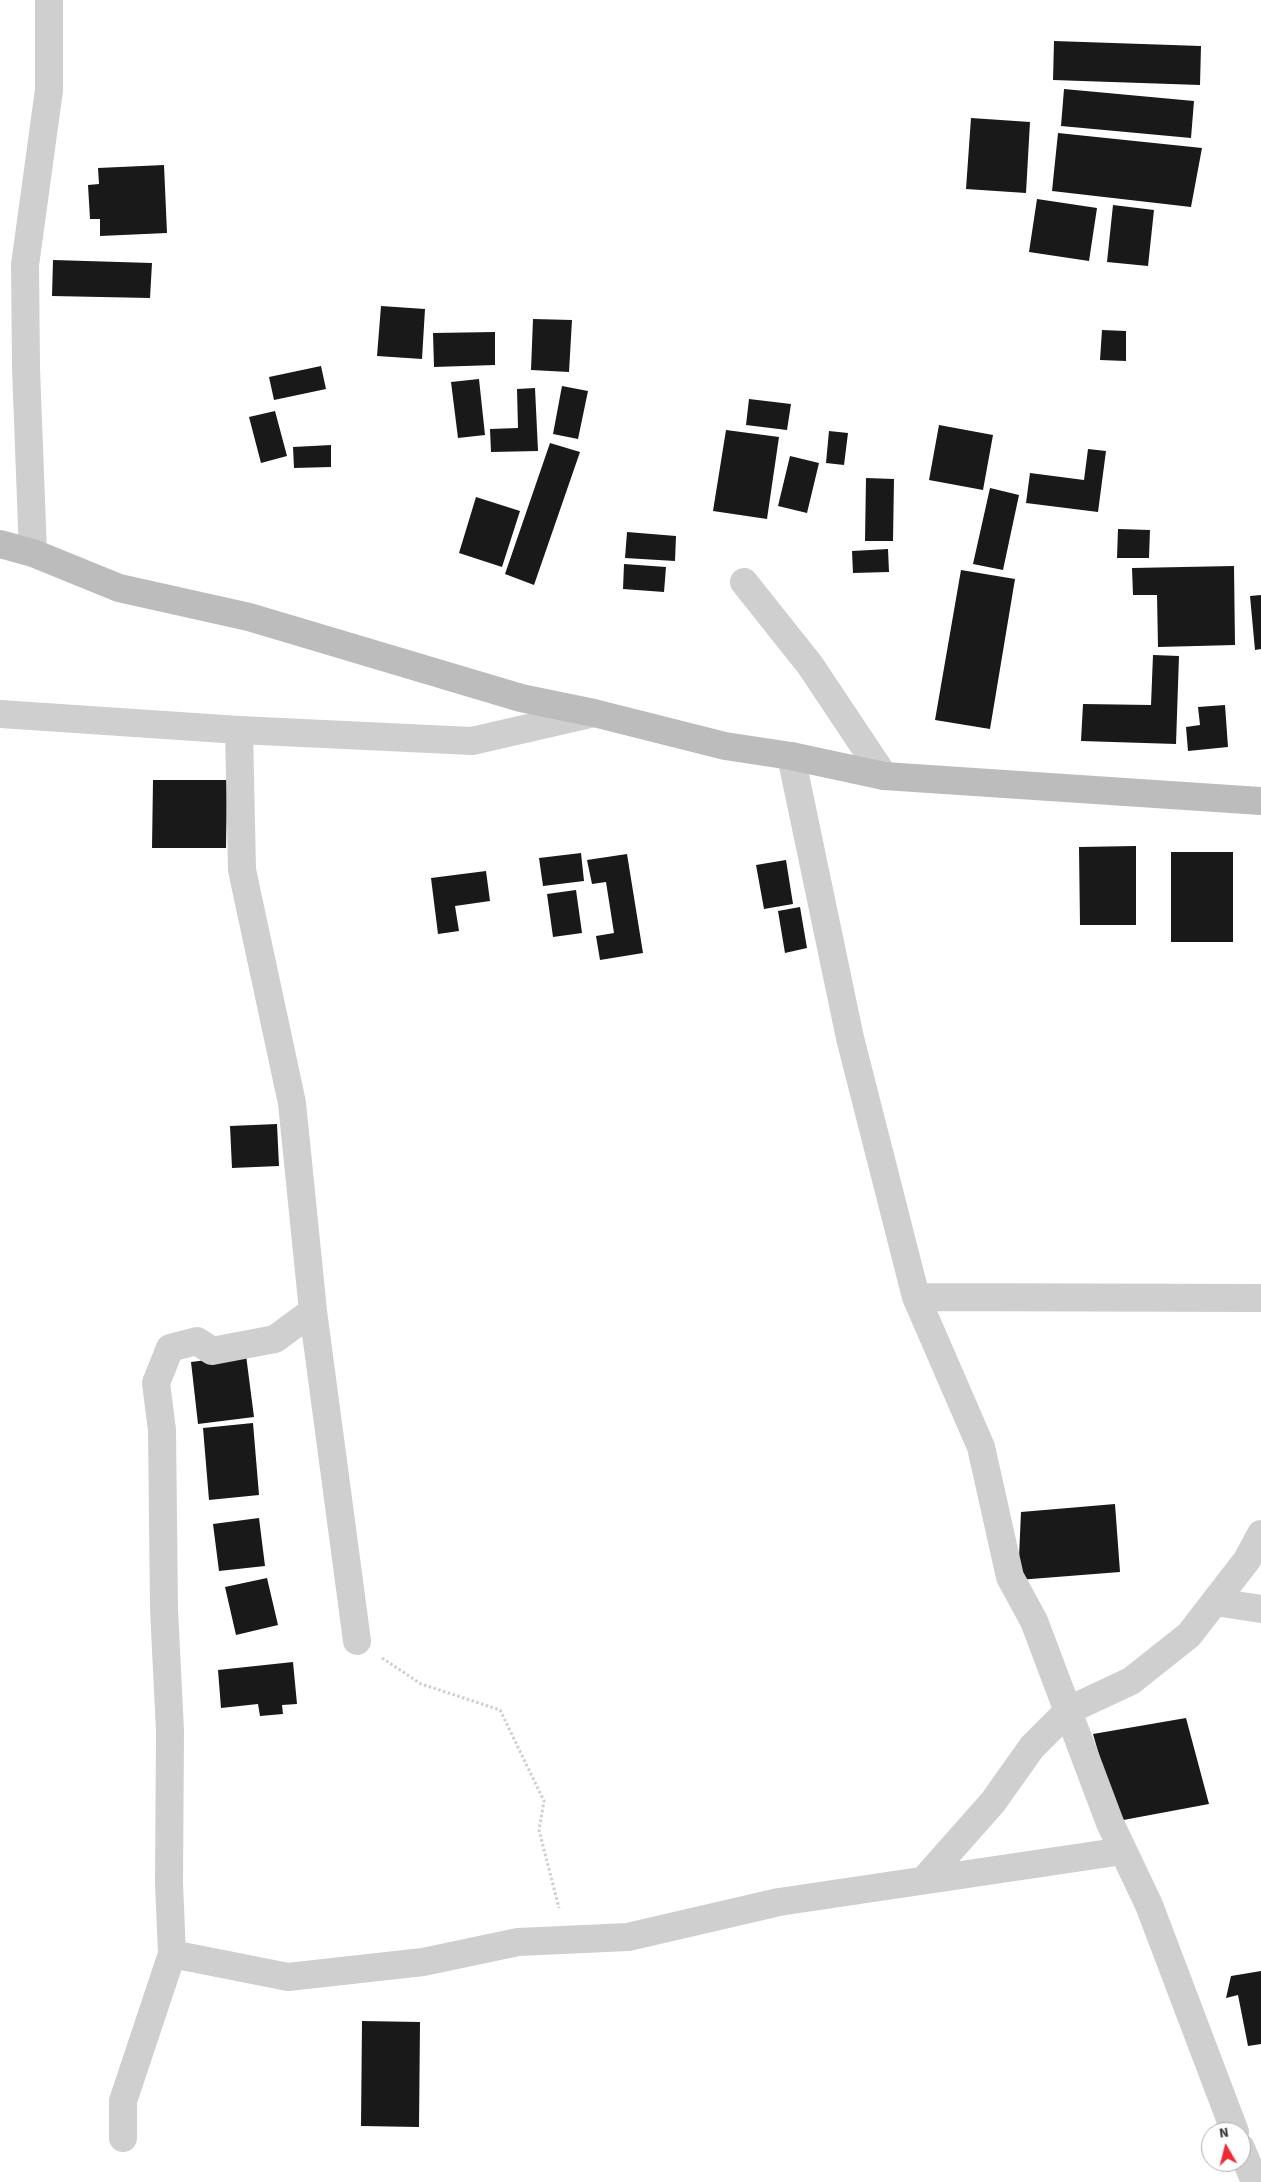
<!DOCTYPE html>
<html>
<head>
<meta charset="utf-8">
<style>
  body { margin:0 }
  #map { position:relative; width:1261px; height:2182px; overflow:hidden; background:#fff; font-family:"Source Sans 3",sans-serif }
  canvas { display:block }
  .north { position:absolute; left:1201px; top:2122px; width:50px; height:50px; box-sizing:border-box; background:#fff; border:1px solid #adadad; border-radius:50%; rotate:352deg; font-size:14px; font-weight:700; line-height:20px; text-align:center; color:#323232 }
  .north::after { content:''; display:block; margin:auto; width:18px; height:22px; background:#f62732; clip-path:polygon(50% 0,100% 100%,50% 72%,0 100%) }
</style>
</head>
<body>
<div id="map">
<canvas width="1261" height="2182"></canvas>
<div class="north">N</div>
</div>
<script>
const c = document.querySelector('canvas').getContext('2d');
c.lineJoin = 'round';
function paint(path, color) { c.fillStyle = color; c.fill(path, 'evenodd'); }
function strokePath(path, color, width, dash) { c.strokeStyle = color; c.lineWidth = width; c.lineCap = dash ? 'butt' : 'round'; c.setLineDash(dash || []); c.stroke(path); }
paint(new Path2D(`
  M1054,41L1201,46L1200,85L1053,80Z
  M1064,89L1194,101L1191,138L1061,126Z
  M971,118L1030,122L1026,193L966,189Z
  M1058,133L1202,148L1191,207L1052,191Z
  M164,165L167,233L100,236V219H90L88,185L99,184L98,168Z
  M1037,199L1097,208L1089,261L1029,252Z
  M1113,205L1154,210L1148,266L1107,262Z
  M53,260L152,263L150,298L52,296Z
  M381,306L425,309L422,359L377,356Z
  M533,319L572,320L569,372L531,370Z
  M1102,330L1126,331V361L1100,360Z
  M495,332V365L434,367L433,333Z
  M321,366L326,389L274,400L269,377Z
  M479,379L485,435L458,438L451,382Z
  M562,386L588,391L578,439L553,434Z
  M535,388L538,451L491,452L490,429L518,428L517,389Z
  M749,399L791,404L787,430L746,425Z
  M275,411L287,456L261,463L249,417Z
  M939,425L993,435L983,490L929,480Z
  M726,430L779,437L767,519L713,511Z
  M829,431L848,433L844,465L826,463Z
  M550,443L580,452L534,585L505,574Z
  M331,445V467L294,468L293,447Z
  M1088,449L1106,451L1098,512L1026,503L1030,473L1084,480Z
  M790,456L819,463L807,513L778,506Z
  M866,478L894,479L893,541H865Z
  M990,488L1019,495L1003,570L973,564Z
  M476,497L520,511L502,567L459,553Z
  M1118,529L1150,530L1149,558H1117Z
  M627,532L676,536L675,561L625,558Z
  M888,549L889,572L853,573L852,551Z
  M624,564L666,567L664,592L623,589Z
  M1234,566L1235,645L1158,647L1157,595H1133L1132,568Z
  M961,570L1015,579L990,729L935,720Z
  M1261,595V649L1255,650L1250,596Z
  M1153,655L1179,656L1176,744L1081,741L1083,704L1151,705Z
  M1225,705L1228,747L1188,751L1186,727L1200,725L1198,707Z
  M153,780H227L226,848H152Z
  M1136,846V925H1080L1079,847Z
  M1171,852H1233V942H1171Z
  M581,853L584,881L543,886L539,858Z
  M627,854L643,953L600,960L596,936L614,933L606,882L592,884L587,860Z
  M786,860L793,904L764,909L756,865Z
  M486,871L490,901L455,906L459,931L438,934L431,878Z
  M576,890L582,933L553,937L547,894Z
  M800,907L807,948L785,953L778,911Z
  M277,1124L279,1166L232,1168L230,1126Z
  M246,1355L254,1417L198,1424L191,1362Z
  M253,1423L259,1495L209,1500L203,1428Z
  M1115,1504L1120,1572L1018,1580L1021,1512Z
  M259,1518L265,1566L219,1571L213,1524Z
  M267,1578L278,1625L236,1635L225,1587Z
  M293,1662L297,1704L282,1705L283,1714L260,1716L258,1704L221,1708L218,1670Z
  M1186,1718L1209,1804L1118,1821L1093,1734Z
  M1261,1971V2044L1248,2046L1238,1995L1226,1998L1231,1976Z
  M362,2021L420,2022L419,2127L361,2126Z`), '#191919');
strokePath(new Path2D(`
  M382,1658L421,1684L500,1710L544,1801L539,1830L559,1908`), '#cfcfcf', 3, [2.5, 2.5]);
strokePath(new Path2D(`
  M33,553L26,368L25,265L49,90V0
  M744,582L810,665L884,776
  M0,714L239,730L472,741L594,713
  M239,730L242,870L292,1103L313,1311L357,1641
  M791,756L850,1038L916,1297L981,1447L1010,1577L1034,1621L1110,1823L1149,1905L1235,2132
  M916,1297L1261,1298
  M1215,1602L1261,1609
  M924,1880L993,1802L1032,1747L1069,1710L1131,1681L1189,1635L1247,1560L1261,1534
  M172,1954L288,1977L423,1962L518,1942L628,1937L779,1902L1123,1851
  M123,2138V2101L172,1954L169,1883L170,1731L164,1609L162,1430L156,1383L170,1348L197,1341L212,1351L275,1339L313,1311
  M1241,2148L1255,2182`), '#cfcfcf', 28);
strokePath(new Path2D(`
  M0,544L33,553L119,588L249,617L521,698L594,713L725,746L791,756L884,776L1261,801`), '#bcbcbc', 28);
</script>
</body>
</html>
